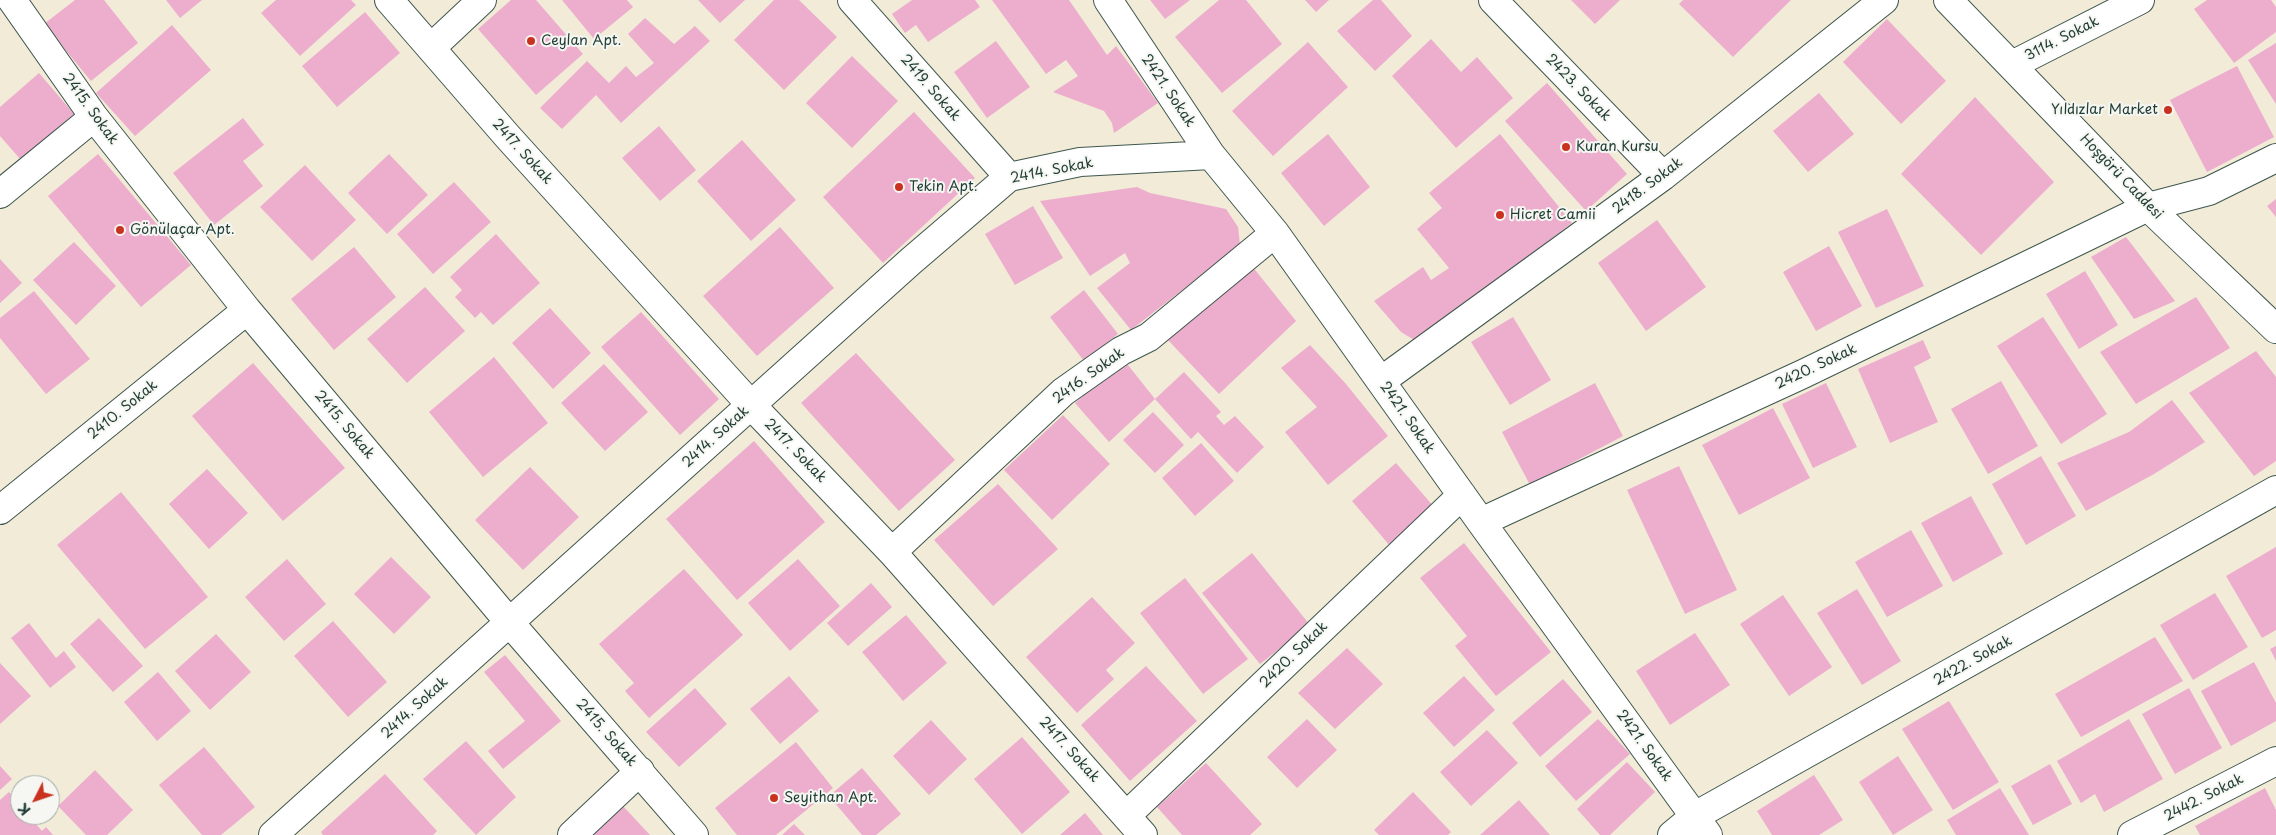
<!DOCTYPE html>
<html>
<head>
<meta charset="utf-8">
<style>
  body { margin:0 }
  #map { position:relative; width:2276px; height:835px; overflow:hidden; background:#f1ebd8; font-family:"Playpen Sans",sans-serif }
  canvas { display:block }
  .north { position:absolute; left:10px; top:775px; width:50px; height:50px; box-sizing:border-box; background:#f6f6f2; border:1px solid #a0aca6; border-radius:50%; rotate:229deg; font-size:14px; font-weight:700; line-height:20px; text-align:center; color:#1f3d34 }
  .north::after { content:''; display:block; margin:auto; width:18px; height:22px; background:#c8321e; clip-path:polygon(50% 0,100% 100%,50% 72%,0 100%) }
</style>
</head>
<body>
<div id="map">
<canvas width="2276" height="835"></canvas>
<div class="north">K</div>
</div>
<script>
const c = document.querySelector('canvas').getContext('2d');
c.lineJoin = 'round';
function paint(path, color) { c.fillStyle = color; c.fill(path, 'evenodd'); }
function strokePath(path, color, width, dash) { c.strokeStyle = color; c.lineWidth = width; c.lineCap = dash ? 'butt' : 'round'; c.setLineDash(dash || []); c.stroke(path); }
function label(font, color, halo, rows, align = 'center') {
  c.font = font + ' "Playpen Sans",sans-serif'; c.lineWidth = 4; c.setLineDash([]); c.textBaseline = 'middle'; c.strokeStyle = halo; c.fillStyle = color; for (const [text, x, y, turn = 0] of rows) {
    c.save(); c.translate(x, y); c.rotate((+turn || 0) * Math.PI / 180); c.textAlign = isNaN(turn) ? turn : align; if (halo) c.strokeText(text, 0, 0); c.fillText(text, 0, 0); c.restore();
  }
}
paint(new Path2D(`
  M75,0H104L138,43L91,81L44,24Z
  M166,0H202L180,18Z
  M276,0H351L356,5L300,56L261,13Z
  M511,0H536L583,54L536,95L478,29Z
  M562,0H627L633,7L594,39Z
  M698,0H745L720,23Z
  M774,0H799L837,37L784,90L734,40Z
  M912,0H975L980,7L928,42L916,25L905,33L892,14Z
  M992,0H1069L1107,55L1116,46L1158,103L1114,133L1112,123L1104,111L1053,92L1078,76L1066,60L1046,74Z
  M1150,0H1190L1165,19Z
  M1219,0H1246L1282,44L1222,93L1175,37Z
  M1305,0H1329L1316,12Z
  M1373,0H1381L1412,36L1375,71L1337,31Z
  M1571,0H1620L1595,24Z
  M1683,0H1791L1733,57L1679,4Z
  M2207,0H2271L2276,7V32L2234,63L2194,9Z
  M365,12L400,53L337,107L302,66Z
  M645,18L674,44L695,26L710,41L621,123L596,95L562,129L540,108L587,61L609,83L626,66L636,77L654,63L628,34Z
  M1887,19L1946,81L1901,124L1843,62Z
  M172,25L211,70L135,136L96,93Z
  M1431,39L1461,72L1477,57L1513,98L1456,148L1392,76Z
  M996,41L1030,87L987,118L954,72Z
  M1308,42L1348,87L1273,156L1232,111Z
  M2276,43V104L2248,60Z
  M852,56L898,101L852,148L806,103Z
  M2237,66L2274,137L2207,172L2170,100Z
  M39,73L74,114L21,160L0,136V107Z
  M1547,83L1627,174L1586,211L1505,121Z
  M1819,93L1854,134L1808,172L1773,131Z
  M1975,97L2054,182L1981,255L1901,174Z
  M914,112L975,178L883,263L823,197Z
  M243,118L264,145L243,161L263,186L214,225L173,173Z
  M659,126L696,170L660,201L622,158Z
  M1328,134L1370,187L1324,226L1281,173Z
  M1500,134L1572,223L1416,341L1401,332L1374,301L1423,267L1431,280L1449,268L1417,229L1442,208L1429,193Z
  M742,140L796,200L751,241L697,181Z
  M98,154L191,265L141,307L48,196Z
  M389,154L428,195L387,234L348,193Z
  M305,165L356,220L312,261L260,207Z
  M454,182L491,222L433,274L397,234Z
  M1137,187L1150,193L1226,209L1238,227L1240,245L1131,330L1097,288L1130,263L1125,253L1090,276L1040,201Z
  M2276,199V217L2267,206Z
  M1033,206L1063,258L1015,285L985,234Z
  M1887,209L1924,286L1876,308L1838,232Z
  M1657,220L1706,287L1646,331L1598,263Z
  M780,227L834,288L757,356L703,296Z
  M496,234L540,283L493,325L481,312L475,318L455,297L462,290L450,277Z
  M2126,237L2175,301L2134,319L2091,257Z
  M74,242L116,286L76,325L33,280Z
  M1829,246L1862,306L1816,331L1783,272Z
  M354,247L396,297L334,350L291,299Z
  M0,259L22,283L0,303Z
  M1252,266L1296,321L1219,394L1167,339Z
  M2085,271L2118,325L2079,349L2046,294Z
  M425,287L465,331L407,383L367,339Z
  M1084,290L1118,334L1084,361L1050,317Z
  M34,291L90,359L46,394L0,338V318Z
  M2196,297L2230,348L2136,404L2100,352Z
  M550,308L591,353L553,389L512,343Z
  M641,312L719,399L680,435L601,347Z
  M1513,317L1551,380L1510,405L1471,342Z
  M2043,317L2107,414L2061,444L1997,346Z
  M1923,340L1931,358L1914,367L1938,422L1890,443L1858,369Z
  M1310,345L1346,384L1388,436L1328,485L1285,432L1317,407L1281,368Z
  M2256,351L2276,377V461L2254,476L2189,393Z
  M856,353L955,460L899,511L801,403Z
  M494,357L548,423L483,477L429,412Z
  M1124,360L1155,399L1184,372L1221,412L1216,416L1224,425L1235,416L1264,447L1237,473L1198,432L1191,439L1155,399L1109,442L1075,403Z
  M253,363L345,468L283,521L192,416Z
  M604,364L648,412L605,451L561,403Z
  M2001,381L2038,446L1988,474L1951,409Z
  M1595,383L1623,436L1530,485L1502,432Z
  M1826,383L1857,447L1813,468L1782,404Z
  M2172,400L2205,442L2154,474L2086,511L2057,463L2129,432Z
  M1773,408L1810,478L1739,515L1702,445Z
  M1153,412L1184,445L1155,473L1123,440Z
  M1063,415L1110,464L1052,520L1004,470Z
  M754,441L825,522L737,600L666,519Z
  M1201,443L1234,481L1195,516L1162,478Z
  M2041,456L2076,516L2026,545L1992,484Z
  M1396,463L1435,508L1390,546L1352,501Z
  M1679,466L1737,590L1685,614L1627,490Z
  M530,467L579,517L523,570L475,520Z
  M207,469L248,513L209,549L169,504Z
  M998,484L1058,549L993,606L934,540Z
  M121,492L208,597L145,649L57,545Z
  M1971,496L2003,554L1953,582L1921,523Z
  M1911,530L1943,586L1887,617L1855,562Z
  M1464,543L1551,652L1496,696L1455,646L1467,636L1420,578Z
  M2276,547V630L2262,638L2226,576Z
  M1252,553L1310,625L1260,664L1202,593Z
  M391,557L431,597L394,634L354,594Z
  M287,559L326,604L284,641L245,597Z
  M798,559L840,606L790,651L748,603Z
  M684,569L743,635L649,718L625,691L634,683L599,644Z
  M1185,578L1248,659L1203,694L1140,613Z
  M871,583L892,607L848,646L827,623Z
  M1857,589L1901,661L1862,685L1817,613Z
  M2215,593L2248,647L2193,680L2160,625Z
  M1783,595L1832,667L1789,696L1740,624Z
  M1092,597L1135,643L1106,670L1114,679L1077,713L1026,657Z
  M906,615L947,663L903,701L862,652Z
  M99,618L143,666L113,692L70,644Z
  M333,621L387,682L348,717L294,656Z
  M29,623L56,658L64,651L76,667L50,688L11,638Z
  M1695,633L1730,685L1670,725L1636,671Z
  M216,634L251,672L210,710L175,671Z
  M2155,637L2183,681L2081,737L2055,694Z
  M2276,646V661L2270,649Z
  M1347,648L1383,684L1335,729L1298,693Z
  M505,655L561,721L503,769L488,751L525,721L484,672Z
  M2254,662L2276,703V721L2231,746L2201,691Z
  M0,663L31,696L0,724Z
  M1146,666L1197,721L1130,781L1081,725Z
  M158,672L191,711L157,741L124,702Z
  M789,676L819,711L780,744L750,709Z
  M1464,676L1495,710L1454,747L1423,713Z
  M1563,679L1592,712L1540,757L1512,723Z
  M695,688L727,724L679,767L646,732Z
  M2189,688L2222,748L2175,774L2142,714Z
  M1949,701L1999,782L1953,810L1902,729Z
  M1307,719L1337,750L1297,788L1267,757Z
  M1598,719L1630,754L1576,801L1545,766Z
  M2129,719L2163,779L2104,812L2095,794L2081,803L2057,761Z
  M931,720L967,759L929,795L893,756Z
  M1487,730L1518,763L1471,806L1440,772Z
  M1022,737L1070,792L1022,834L974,779Z
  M466,741L516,797L476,835L423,779Z
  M796,742L833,788L776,835H737L715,808Z
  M204,747L255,807L221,835H202L159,785Z
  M1898,756L1933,810L1893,835L1859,782Z
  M1627,762L1655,792L1610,835H1600L1577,809Z
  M1206,763L1262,824L1250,835H1182L1157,807Z
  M2050,764L2072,804L2033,825L2011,786Z
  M0,766L12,779L0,790Z
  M862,768L901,814L876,835H862L829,796Z
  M95,770L133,810L107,835H86L58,806Z
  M385,774L437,831L433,835H323L321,832Z
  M1814,775L1843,820L1819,835H1772L1757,811Z
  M2000,788L2029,835H1956L1947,820Z
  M2265,788L2276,810V835H2200L2195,826Z
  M9,792L20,805V815H28L42,831L46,827L53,835H0V800Z
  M1413,792L1451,832L1448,835H1379L1374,830Z
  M1519,800L1550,835H1480Z
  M622,805L650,835H591Z
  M1085,813L1103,835H1060Z
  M794,824L805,835H782Z`), '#edaece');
const minor = new Path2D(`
  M12,0L94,117L247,310L510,623L694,835
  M389,0L508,137L751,405L892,552L1143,835
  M852,0L1009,177
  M1108,0L1211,155L1275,233L1481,522L1708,835
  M1493,0L1663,176
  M432,47L482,0
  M2012,65L2140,0
  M0,194L94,117
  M1381,381L1663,176L1884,0
  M0,510L247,310
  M1481,522L1803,374L2148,207L2209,191L2276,158
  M892,552L1063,392L1121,351L1149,337L1275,233
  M1127,815L1462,495
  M273,835L911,261L1009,177L1080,162L1211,155
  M572,835L640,771
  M1672,835L1695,816L2276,490
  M2132,835L2276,761`);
const tertiary = new Path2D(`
  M1948,0L2148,207L2276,329`);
strokePath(minor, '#3e574d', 30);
strokePath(tertiary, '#3e574d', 30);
strokePath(minor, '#fff', 28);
strokePath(tertiary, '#fff', 28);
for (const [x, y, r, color] of [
  [531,41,5,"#c8321e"],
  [2168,110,5,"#c8321e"],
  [1566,147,5,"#c8321e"],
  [899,187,5,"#c8321e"],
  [1500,215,5,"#c8321e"],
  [120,230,5,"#c8321e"],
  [774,798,5,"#c8321e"]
]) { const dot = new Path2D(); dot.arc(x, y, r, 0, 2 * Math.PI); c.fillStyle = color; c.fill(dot); strokePath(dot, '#f6f6f2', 2); }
label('14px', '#1f3d34', '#f6f6f2', [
  ["3114. Sokak",2062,39,-27],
  ["2419. Sokak",930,88,49],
  ["2423. Sokak",1578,88,46],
  ["2421. Sokak",1168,91,56],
  ["2415. Sokak",90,109,54],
  ["2417. Sokak",522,152,48],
  ["2414. Sokak",1052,171,-11],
  ["Hoşgörü Caddesi",2121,177,46],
  ["2418. Sokak",1648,186,-37],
  ["2420. Sokak",1816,367,-25],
  ["2416. Sokak",1089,376,-36],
  ["2410. Sokak",123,410,-39],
  ["2421. Sokak",1407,418,55],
  ["2415. Sokak",344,425,50],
  ["2414. Sokak",716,437,-42],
  ["2417. Sokak",795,451,46],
  ["2420. Sokak",1294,655,-44],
  ["2422. Sokak",1973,661,-29],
  ["2414. Sokak",415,708,-42],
  ["2415. Sokak",606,733,49],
  ["2421. Sokak",1644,746,54],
  ["2417. Sokak",1069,750,48],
  ["2442. Sokak",2204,798,-27]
]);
label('14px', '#1f3d34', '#f6f6f2', [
  ["Ceylan Apt.",541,41],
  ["Yıldızlar Market",2158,110,"right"],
  ["Kuran Kursu",1576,147],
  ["Tekin Apt.",909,187],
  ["Hicret Camii",1510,215],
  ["Gönülaçar Apt.",130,230],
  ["Seyithan Apt.",784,798]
], 'left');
</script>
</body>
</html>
